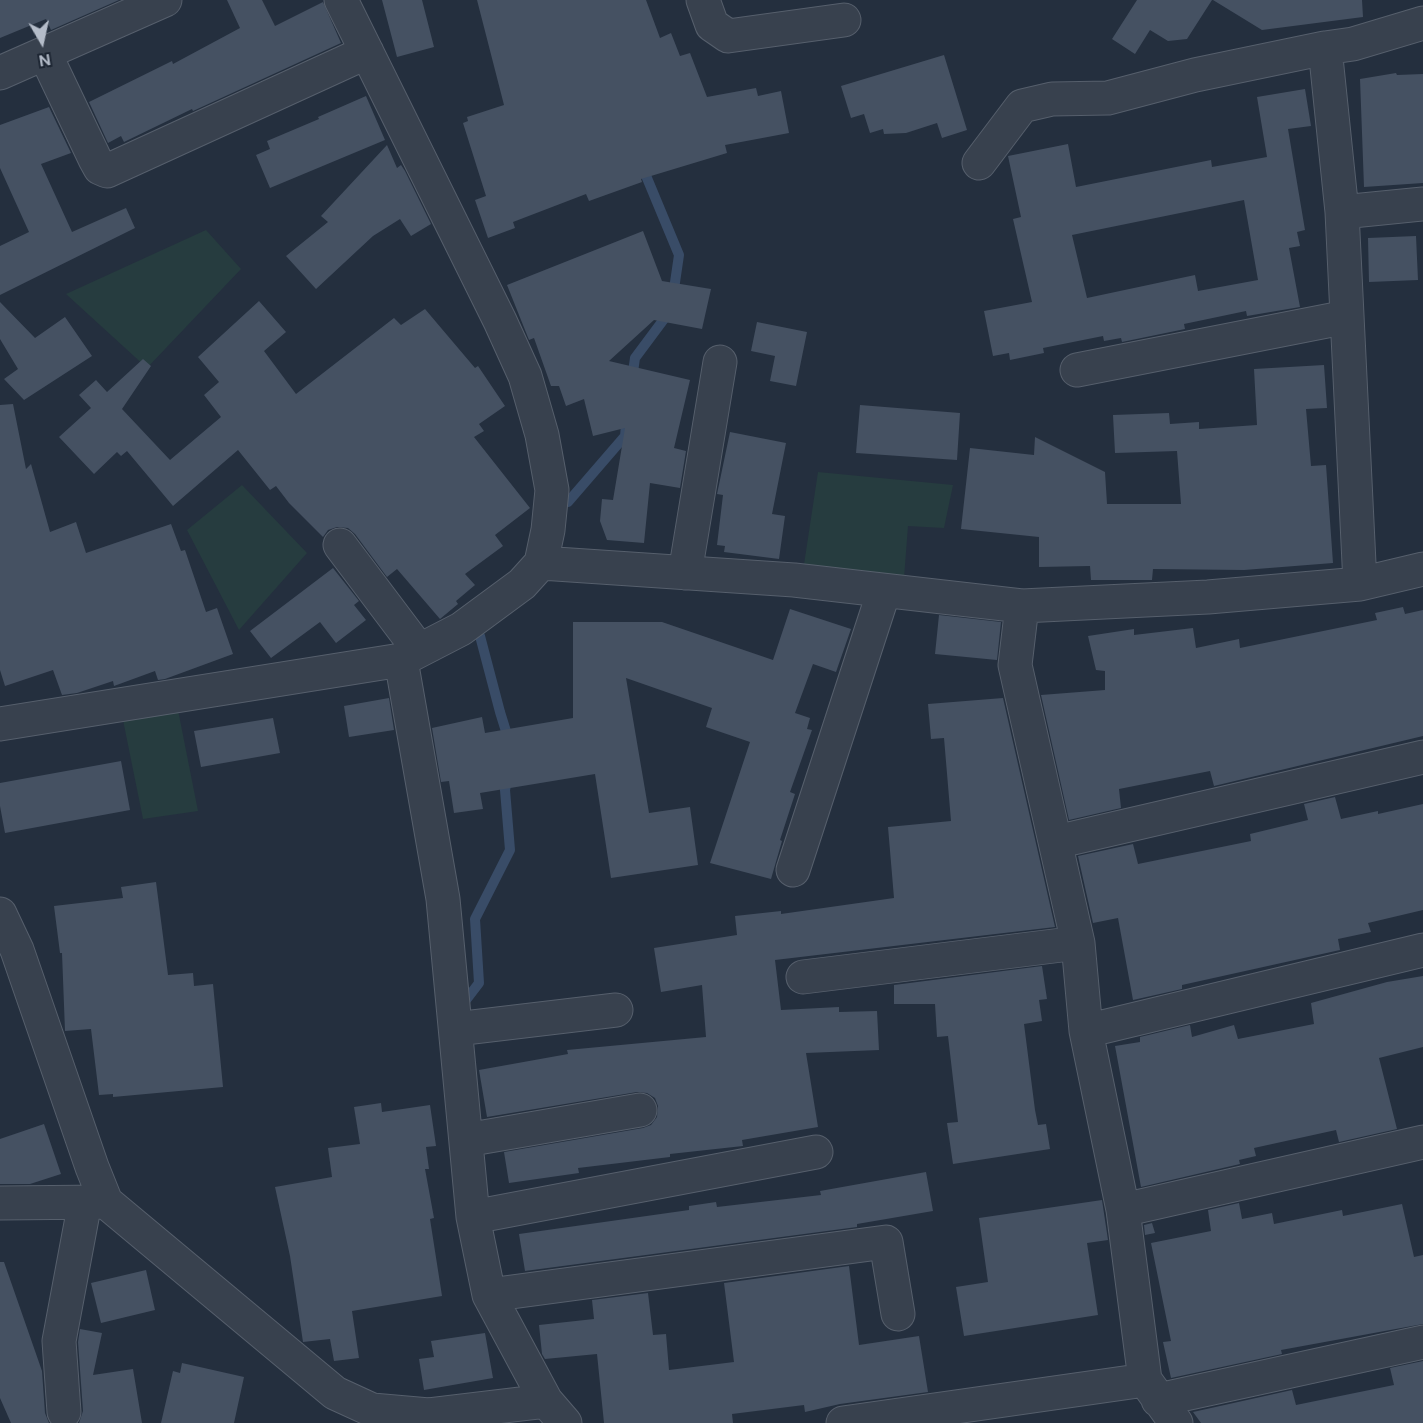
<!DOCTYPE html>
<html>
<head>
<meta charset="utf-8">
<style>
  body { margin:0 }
  #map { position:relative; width:1423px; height:1423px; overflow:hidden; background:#242f3e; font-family:"DM Sans",sans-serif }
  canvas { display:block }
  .north { position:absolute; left:12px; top:12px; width:60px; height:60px; -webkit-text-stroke:4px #1d2633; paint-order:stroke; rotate:171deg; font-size:16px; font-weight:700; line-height:24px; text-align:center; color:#b4bcc9 }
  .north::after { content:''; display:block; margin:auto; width:21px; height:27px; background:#b4bcc9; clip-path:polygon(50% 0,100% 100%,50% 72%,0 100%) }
</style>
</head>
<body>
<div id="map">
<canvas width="1423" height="1423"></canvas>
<div class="north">N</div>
</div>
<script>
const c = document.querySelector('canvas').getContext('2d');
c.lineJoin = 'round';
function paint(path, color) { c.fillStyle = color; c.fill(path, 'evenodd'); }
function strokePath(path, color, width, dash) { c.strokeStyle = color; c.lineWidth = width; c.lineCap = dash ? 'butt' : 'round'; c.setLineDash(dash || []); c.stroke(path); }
paint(new Path2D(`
  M206,230L241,269L147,368L66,294Z
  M818,472L953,485L944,528L908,526L904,578L803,571Z
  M242,485L307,553L239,630L187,530Z
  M178,710L198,811L143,819L123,720Z`), '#263c3f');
strokePath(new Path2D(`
  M642,166L679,255L673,296
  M632,379L635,358L670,311
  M568,502L625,436L626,425
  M480,636L500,712L509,741
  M466,1000L479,983L475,919L510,850L505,790L508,777`), '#394c67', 10);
paint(new Path2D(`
  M0,0H119L51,30L46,19L0,38Z
  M227,0H262L275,26L323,2L341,43L193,111L192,109L124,142L121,136L108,143L89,102L172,61L173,64L240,28Z
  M382,0H422L434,47L397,57Z
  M477,0H646L660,38L671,33L680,56L690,53L707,97L756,88L758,96L781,91L789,133L725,145L727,153L641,179L642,182L589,201L586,194L513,222L515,228L488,238L475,200L486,196L463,123L468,121L467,117L504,105Z
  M1137,0H1212L1187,39L1168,41L1150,30L1135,54L1112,39Z
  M1213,0H1362L1363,17L1262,30Z
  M944,55L967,130L942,138L937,123L906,133L884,134L883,129L870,133L864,114L851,118L841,86Z
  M1396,73L1397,75L1423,74V183L1364,187L1360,79Z
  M1305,89L1311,126L1288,129L1305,230L1297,232L1300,246L1289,248L1300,307L1247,316L1246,311L1184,324L1185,329L1122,342L1121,338L1104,341L1103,336L1043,348L1044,353L1010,360L1009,353L993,356L984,311L1032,302L1013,219L1021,217L1008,156L1068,144L1076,187L1211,160L1212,167L1267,157L1257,97ZM1244,200L1258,280L1198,291L1195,275L1087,298L1072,235Z
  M366,96L385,140L270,188L256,155L270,149L267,141L319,119L318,117Z
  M49,107L71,153L41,164L72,232L126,208L135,228L0,295V246L29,232L0,168V125Z
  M387,145L397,168L401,165L405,171L431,224L411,236L400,219L373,236L316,289L286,256L328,222L321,216Z
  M643,231L662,281L711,289L702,329L654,320L609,361L690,380L674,448L686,451L680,488L650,483L644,543L607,540L600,521L602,499L613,500L625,428L593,436L584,399L566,406L559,386H551L534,338L529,340L507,285Z
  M1416,236L1418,280L1369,282L1368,238Z
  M259,301L286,332L264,351L296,394L394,318L401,325L425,309L475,368L478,366L505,406L479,424L484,431L474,437L530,508L495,535L503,546L465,574L475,585L456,601L458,604L440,619L397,569L387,577L355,534L348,528L337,527L328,530L323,537L289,503L276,486L270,490L238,450L173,506L127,451L121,456L117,452L94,474L59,437L91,408L79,395L96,380L107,392L143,359L151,366L122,409L170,460L221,417L204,395L219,382L198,357Z
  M0,302L35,338L65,317L92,356L24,400L4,379L18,369L0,339Z
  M757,322L807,332L796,386L770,381L775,356L751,351Z
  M1324,365L1327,408L1306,409L1311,466L1326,465L1333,563L1244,570L1153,569L1152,580H1091L1090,566L1039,567V537L961,529L970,448L1034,455L1035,437L1105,472L1107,504H1181L1177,451L1115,453L1113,415L1169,413L1170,424L1199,422V429L1257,425L1254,369Z
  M13,404L26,469L31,464L50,532L76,522L86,553L171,524L181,551L185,550L206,612L217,608L233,654L165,679L158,680L155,671L114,686L113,681L77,693L62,695L53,670L5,686L0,670V405Z
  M860,405L960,413L957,460L856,453Z
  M730,432L786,443L772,514L785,516L779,559L724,552L725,546L717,545L723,495L717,494Z
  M333,568L359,601L354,605L366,620L336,643L320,622L271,658L250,631Z
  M1403,607L1405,614L1423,610V736L1214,786L1210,771L1119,789L1121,808L1069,820L1041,695L1105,690V671L1096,670L1088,636L1134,629V635L1193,628L1196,648L1239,639L1240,648L1377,620L1375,613Z
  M790,609L851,629L836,672L813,664L795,713L810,718L807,729L812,730L790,792L795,794L780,840L782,841L771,879L710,863L750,742L706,727L712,708L626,678L649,813L690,807L698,865L611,878L595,774L480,793L483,809L454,813L449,781L441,782L432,728L482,717L485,733L573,718V622H662L773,660Z
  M939,615L1001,622L997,660L935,654Z
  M389,698L394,730L349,737L344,706Z
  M1003,698L1055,927L775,960L781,1010L839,1007V1012L877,1011L879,1050L806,1053L818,1127L742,1140L743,1146L670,1154V1157L578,1168L579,1173L509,1183L504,1152L643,1128L651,1125L657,1117L658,1106L655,1098L647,1093L637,1092L487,1117L479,1070L568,1054L567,1050L706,1037L702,985L661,992L654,948L737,935L735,916L781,911V914L894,898L888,827L951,821L944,738L931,739L928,704Z
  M273,718L280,753L201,767L194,731Z
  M121,761L130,810L5,833L0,806V783Z
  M1335,797L1341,819L1378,811V814L1423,804V910L1368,923L1371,932L1338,939L1340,950L1182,985V989L1133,1000L1118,918L1093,923L1078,856L1133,844L1138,864L1251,841L1250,834L1308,820L1304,804Z
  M156,882L168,975L193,973L194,986L213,984L223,1087L113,1097V1094L99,1095L91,1029L65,1031L62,953H60L54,906L123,898L121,887Z
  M1042,966L1047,999L1039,1000L1042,1021L1024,1024L1035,1110L1038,1125L1046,1124L1050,1149L953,1164L947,1123L958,1122L948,1036L937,1037L935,1004H894V985Z
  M1423,976V1047L1379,1058L1397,1129L1339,1142L1336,1130L1254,1148L1256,1156L1239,1160L1240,1164L1141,1187L1115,1046L1140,1042V1037L1190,1025L1192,1037L1234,1025L1238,1039L1314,1024L1311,1003L1387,982Z
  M381,1103L382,1112L430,1105L436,1146L426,1147L429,1169H425L434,1218L430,1219L442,1296L352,1311L359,1358L334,1361L330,1339L303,1342L290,1256L275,1187L332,1177L328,1148L360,1144L354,1107Z
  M44,1124L61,1174L30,1184H0V1139Z
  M926,1172L933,1211L857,1224V1227L525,1271L519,1234L689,1210V1206L716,1202L717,1207L821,1195L820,1191Z
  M1102,1200L1108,1240L1087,1243L1098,1315L964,1336L956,1287L988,1282L979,1218Z
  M1239,1203L1242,1219L1272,1213L1274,1224L1342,1210L1343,1216L1402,1204L1414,1257L1423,1255V1324L1281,1350L1282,1354L1171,1378L1163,1342L1171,1341L1151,1243L1211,1231L1208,1210Z
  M1152,1223L1155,1233L1145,1235L1144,1225Z
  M0,1262H4L42,1371L45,1413L49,1423H11L0,1398Z
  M849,1266L859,1345L919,1336L928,1392L840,1404L805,1412L804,1405L732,1414L733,1423H604L597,1354L545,1359L542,1354L539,1325L594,1319L592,1300L648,1293L653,1335L666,1334L669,1370L734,1362L724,1283Z
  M146,1270L155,1310L101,1323L91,1283Z
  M80,1329L102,1333L93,1375L133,1369L142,1423H79L83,1411L78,1342Z
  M485,1333L493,1378L424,1390L419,1359L434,1357L431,1341Z
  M1423,1361V1423H1201L1193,1412L1292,1390L1296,1405L1394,1385L1390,1368Z
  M182,1363L244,1377L234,1423H161L173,1371L180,1373Z`), '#455162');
const minor = new Path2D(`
  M703,0L712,25L728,36L844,20
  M1325,48L1342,212L1360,584
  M45,54L95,159L100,168L107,171L367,52
  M0,73L165,0
  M979,163L1022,106L1052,99L1108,98L1195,75L1325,48L1353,44L1423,23
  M1342,212L1423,204
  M1077,370L1347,317
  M340,545L419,650
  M541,563L794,580L1022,606L1208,597L1360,584L1423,569
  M685,573L720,362
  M1022,606L1015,665L1078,943L1086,1031L1123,1210L1145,1380L1176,1423
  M401,660L443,899L473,1217L489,1295L546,1401L565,1423
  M0,724L401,660L461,629L522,584L541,563L548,530L552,490L542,435L525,376L500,321L341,0
  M1056,842L1423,757
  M793,870L884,591
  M0,914L17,950L92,1167L106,1202L335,1393L372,1410L429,1415L546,1401
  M803,977L1078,943
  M456,1029L616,1010
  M1086,1031L1423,950
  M466,1140L640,1110
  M0,1203L104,1202
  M1123,1210L1423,1142
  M473,1217L816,1152
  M489,1295L886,1242L898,1314
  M1158,1400L1423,1342
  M64,1412L59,1341L85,1202
  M843,1423L1145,1380`);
strokePath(minor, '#565f6c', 35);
strokePath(minor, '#38414e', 33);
</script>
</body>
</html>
